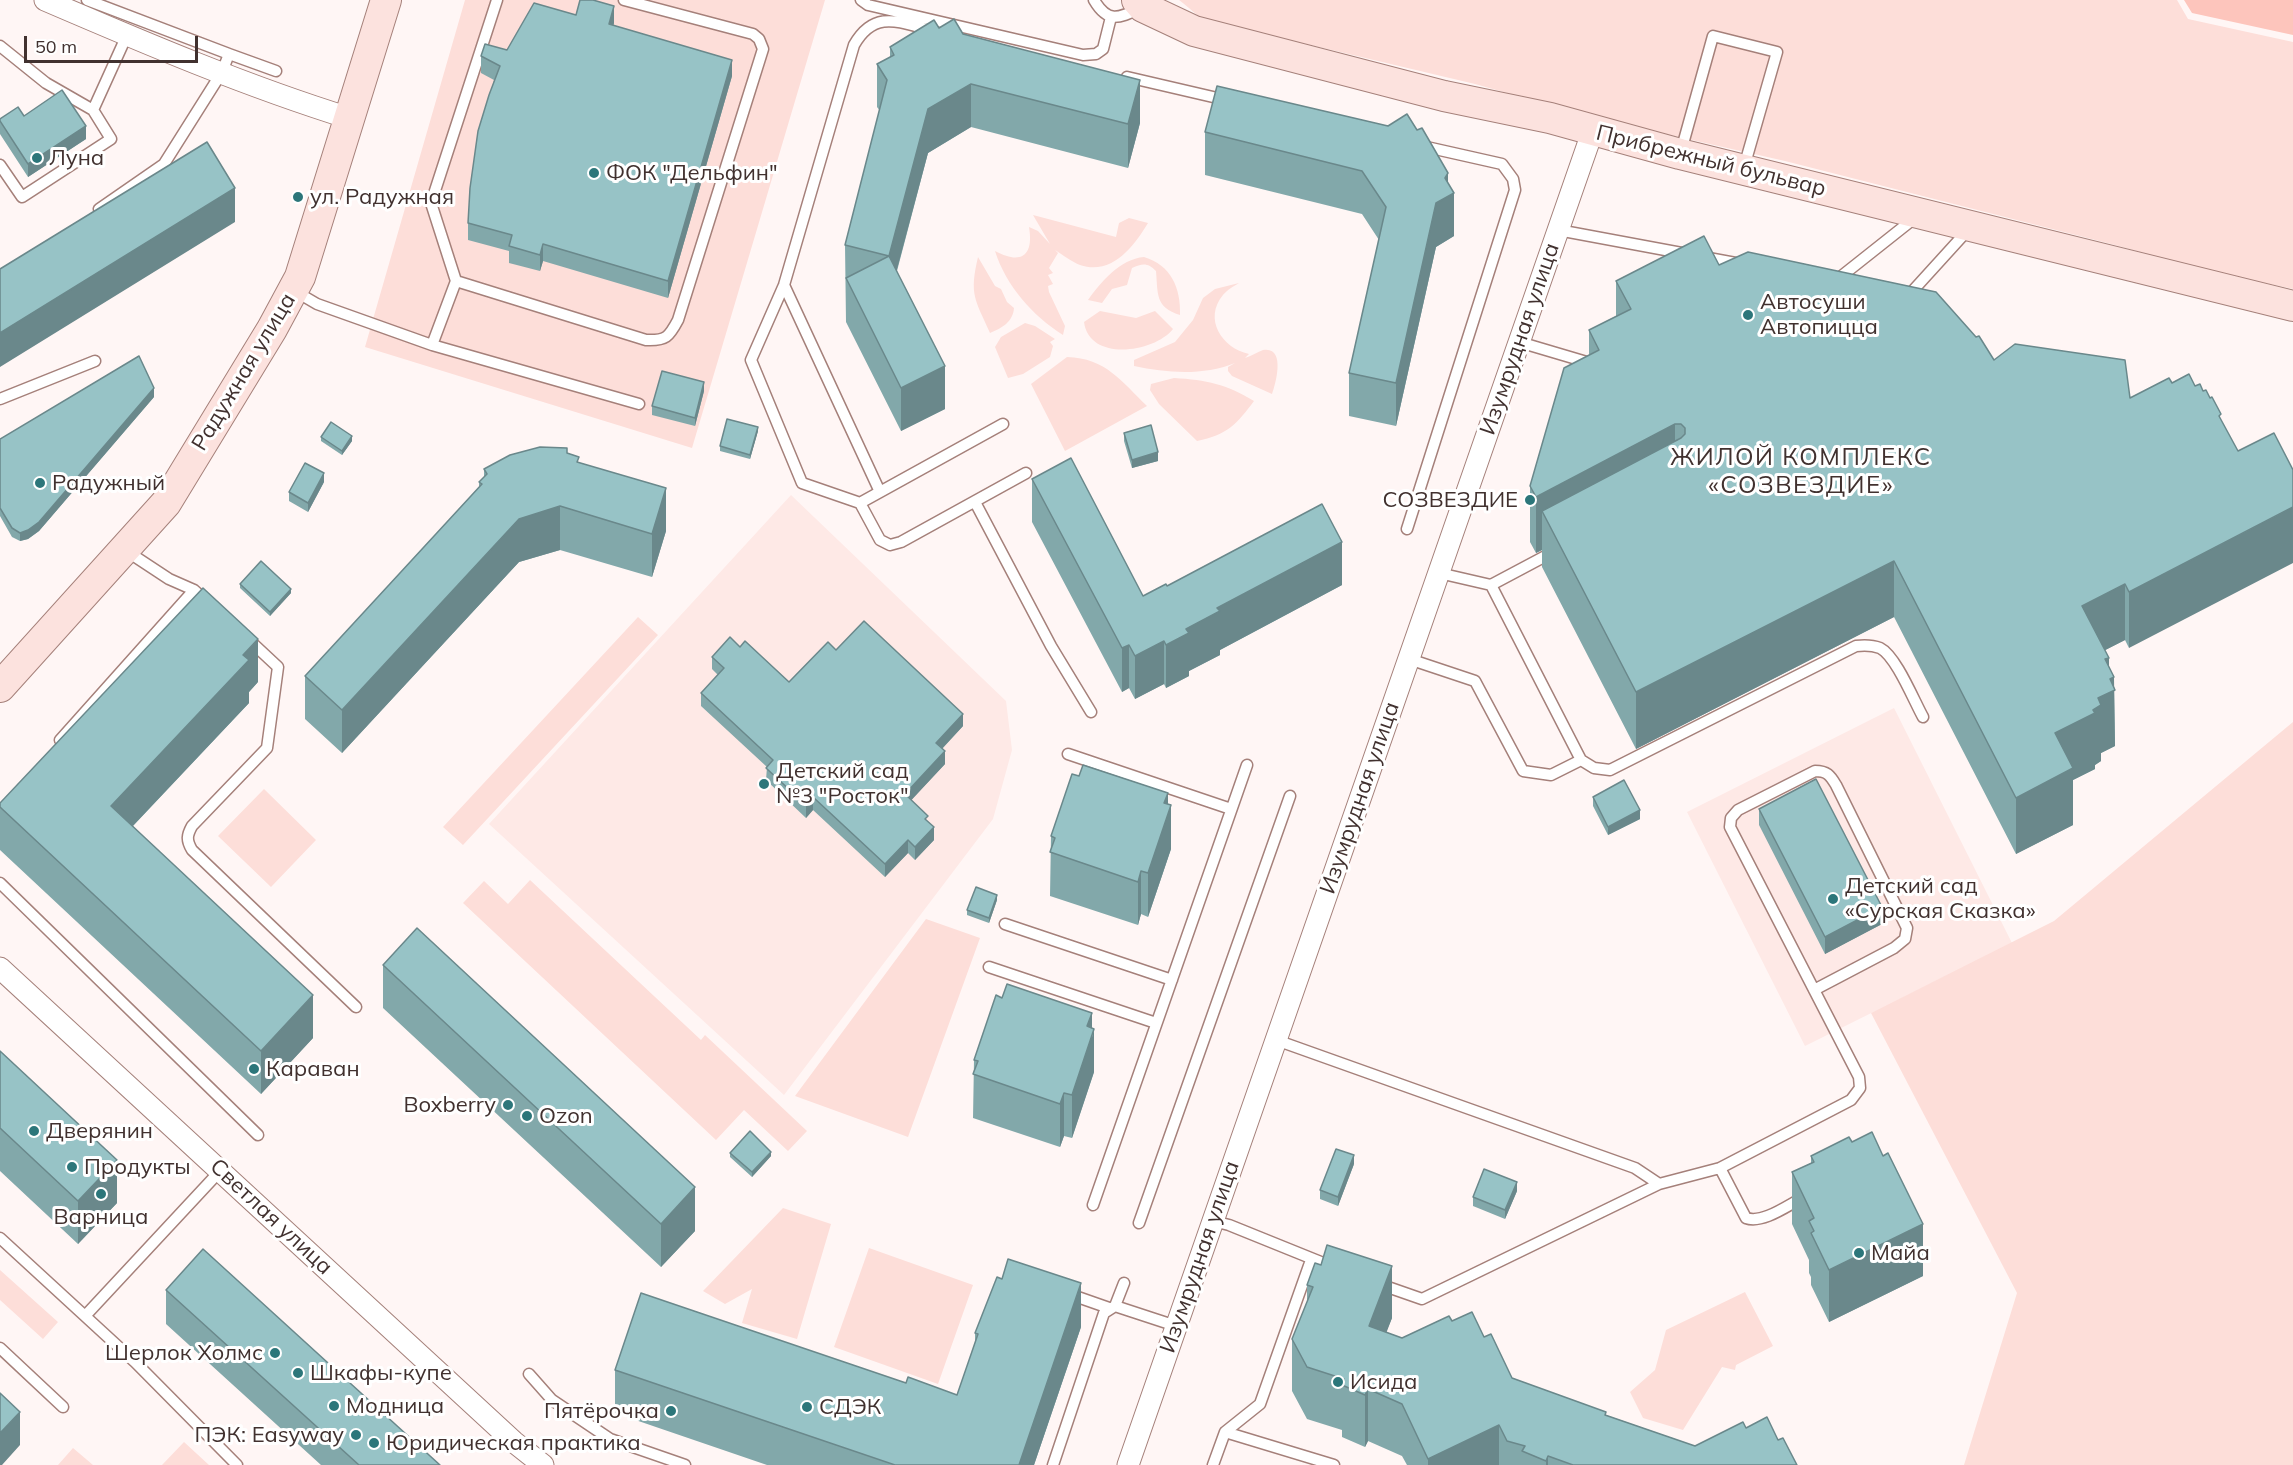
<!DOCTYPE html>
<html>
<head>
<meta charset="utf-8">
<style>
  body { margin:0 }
  #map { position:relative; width:2293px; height:1465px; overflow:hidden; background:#fff6f5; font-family:Mulish,sans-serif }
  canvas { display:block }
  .scale { position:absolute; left:24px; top:36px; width:174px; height:27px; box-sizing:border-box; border:3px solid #41312f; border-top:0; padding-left:8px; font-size:18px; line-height:21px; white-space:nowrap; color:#41312f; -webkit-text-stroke:4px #fff; paint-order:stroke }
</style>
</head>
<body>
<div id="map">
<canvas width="2293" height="1465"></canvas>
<div class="scale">50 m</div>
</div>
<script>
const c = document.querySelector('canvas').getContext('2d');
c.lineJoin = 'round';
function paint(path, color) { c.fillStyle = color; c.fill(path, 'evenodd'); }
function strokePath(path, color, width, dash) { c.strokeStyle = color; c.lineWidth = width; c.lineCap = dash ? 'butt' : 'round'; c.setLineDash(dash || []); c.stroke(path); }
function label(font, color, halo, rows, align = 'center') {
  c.font = font + ' Mulish,sans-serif'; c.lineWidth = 6; c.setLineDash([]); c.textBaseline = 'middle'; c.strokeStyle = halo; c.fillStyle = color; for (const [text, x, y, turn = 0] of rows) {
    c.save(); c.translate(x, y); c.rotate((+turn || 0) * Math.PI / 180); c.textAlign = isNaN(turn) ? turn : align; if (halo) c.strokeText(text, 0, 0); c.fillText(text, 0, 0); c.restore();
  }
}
paint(new Path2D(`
  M791,495L1006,701L1012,750L993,819L784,1095L489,824Z
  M1894,708L2012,943L1805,1046L1687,812Z`), '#fee9e6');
paint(new Path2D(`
  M465,0H825L692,448L365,347Z
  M1179,0H2177L2188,19L2293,42V289L2213,272L2111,244L1785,161L1603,120L1475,84L1205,20C1195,15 1189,7 1179,0Z
  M1033,215L1116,237L1119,223L1129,218L1148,223C1134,246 1112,276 1080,265C1072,262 1063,255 1055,250L1058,253L1049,268L1053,273L1048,275L1053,284L1048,286L1049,292L1065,326L1063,335C1033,316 1006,286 995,251C1021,265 1034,256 1029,227L1038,231L1050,244Z
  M978,257L995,286L1001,289L1007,302L1014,308C1013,322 1002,328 990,333C975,299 969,295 978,257Z
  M1144,257C1171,265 1181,288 1180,315C1155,307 1158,294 1156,271C1148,263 1143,263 1132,268L1127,285L1112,289L1102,303L1088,300C1101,282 1120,259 1144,257Z
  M1239,283C1234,286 1227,290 1223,295C1203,319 1222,348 1249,354L1245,358C1251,356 1258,352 1263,350C1286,346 1276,383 1272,394L1232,376L1228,371V367L1235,363C1203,376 1167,373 1134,366V360L1175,342L1193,320L1203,298L1215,289Z
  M1100,311L1136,318L1155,311L1173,329C1154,353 1089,362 1084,322Z
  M1025,323L1035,326L1055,339L1050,342L1053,346L1050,357L1023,374L1008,378L995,347L1001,337Z
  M1067,357C1106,358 1122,382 1147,406L1065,451L1031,384Z
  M1174,378C1207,380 1226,384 1254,401C1237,424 1227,435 1197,441L1159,404L1150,390L1151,384Z
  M638,617L658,635L463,845L443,827Z
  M2293,722V1465H1964L2017,1293L1871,1013L2054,921Z
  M264,789L316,840L271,887L218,836Z
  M530,880L701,1040L705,1035L807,1131L788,1151L744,1110L716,1140L463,903L484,881L508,904Z
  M926,919L980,938L908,1137L795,1096Z
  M783,1208L831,1224L797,1339L742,1323L752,1289L725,1304L703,1291Z
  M869,1248L973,1285L938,1384L834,1347Z
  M0,1270L58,1322L43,1339L0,1300Z
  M1745,1292L1773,1346L1736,1365L1735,1370L1722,1367L1683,1430L1643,1418L1630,1392L1655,1370L1666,1330Z
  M184,1442L209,1465H162Z
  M73,1448L93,1465H58Z`), '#fdded9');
paint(new Path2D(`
  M2184,0H2293V35L2192,13Z`), '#fdc5bc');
const lane = new Path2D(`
  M87,0L229,54L222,72L164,164L99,209
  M861,0L868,5L1083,55L1096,54L1103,49L1111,17
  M1094,0C1108,24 1119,18 1141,8
  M0,46L46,83L93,110
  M229,54L276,71
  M1127,77L1226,100
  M1681,151L1713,36L1777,52L1744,167
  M0,165L22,197L111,139L93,110L127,35
  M1558,230L1687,254
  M1703,257L1741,264
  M456,281L646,340C666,341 669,337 678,320L763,49L759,39L753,34L624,0
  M1834,282L1916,217
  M784,285L880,492
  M293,290L317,304L432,345L639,404
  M1908,296L1968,230
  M1519,342L1590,363
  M432,345L456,281L431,203L497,0
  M0,399L95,361
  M1003,424L860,503L880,540L890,545L901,542L1026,473
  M975,502L1051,646L1091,712
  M860,503L802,483L751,360L784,285L854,45C875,8 901,23 934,31
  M1407,529L1515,190L1513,179L1502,164L1422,146
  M125,550L169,579L194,590L207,602
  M1439,573L1491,585L1555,551
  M248,639L278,667L267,748L192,826C187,835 186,840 192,850L356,1007
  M1409,659L1475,681L1523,771L1551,775L1581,760L1491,585
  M60,740L194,590
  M1068,754L1231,809
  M1581,760L1594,768L1610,770L1856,646C1864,645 1872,645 1880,648C1896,656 1914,701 1923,717
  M0,883L258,1135
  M1005,924L1172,980
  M989,967L1156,1023
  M1276,1040L1635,1168L1659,1184L1720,1168L1851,1100L1860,1088L1859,1077L1730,827L1731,818L1738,810L1815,771C1827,771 1830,775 1836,785L1907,928L1905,939L1894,948L1814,990
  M1720,1168L1746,1218C1763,1224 1788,1205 1804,1197
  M1093,1205L1247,765
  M1213,1221L1229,1225L1333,1267
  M1139,1223L1290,796
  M0,1238L135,1362L237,1465
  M1311,1260L1260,1404L1225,1432L1334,1465
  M1379,1284L1422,1299L1659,1184
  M1069,1294L1109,1308
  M1115,1306L1124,1283
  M85,1316L220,1171
  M0,1348L63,1407
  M529,1374L552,1400L610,1439L685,1465
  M1053,1465L1104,1313L1115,1306L1176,1326
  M1213,1465L1225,1432`);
const street = new Path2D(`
  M45,0C145,43 246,86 349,118
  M0,968L514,1442L543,1465
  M1128,1465L1593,130`);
const secondary = new Path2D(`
  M1137,0L1143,7L1194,31L1444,96L1550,118L1680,154L2293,306
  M0,687L166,503L272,329L300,277L386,0`);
strokePath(lane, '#a5807a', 13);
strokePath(street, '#a5807a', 23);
strokePath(secondary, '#a5807a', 32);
strokePath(lane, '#fff', 10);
strokePath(street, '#fff', 21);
strokePath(secondary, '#fce2de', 30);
paint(new Path2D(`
  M576,15L614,23L613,26L732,76L668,298L543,261L540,271L509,263V251L468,240V223L494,80L481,73V56L507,50Z
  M939,28L963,34L1140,123L1128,168L971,127L928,153L897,271L945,409L901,431L846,322L845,245L880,111L877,107V64L890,57V47Z
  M24,116L86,139L28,177L0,134V119Z
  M1205,132L1448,183L1454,236L1436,247L1396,426L1349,416V373L1379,240L1362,214L1205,175Z
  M1719,265L1994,360L2130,398L2129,648L2125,640L2105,650L2114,688L2115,746L2101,753V761L2095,765V769L2073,780V825L2016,854L1894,617L1636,749L1542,567V550L1536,553L1530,542V486L1589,355V330L1616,316V281Z
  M704,391L695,426L652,415V406Z
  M154,397L39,531L28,539L20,541L12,537L0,516V439Z
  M758,431L750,459L720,451V446Z
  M1124,433L1158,461L1132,468L1124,441Z
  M321,437L352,441L342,455L321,441Z
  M567,453L666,531L652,577L560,550L519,562L342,753L305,719V676L479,487V482L484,477V469Z
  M1032,479L1143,596L1167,586L1342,585L1220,650V655L1189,671V676L1166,688L1164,684L1135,699L1129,688L1122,692L1032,522Z
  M324,482L308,512L289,501V492Z
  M240,584L291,593L270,616L240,588Z
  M740,647L789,682L836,650L963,726L942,749L945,764L911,800L928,822L934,840L915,860L908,853L885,877L813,810L806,818L766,780L767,767L701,706V693L718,675L712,669V657Z
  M258,682L249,692V703L133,826L313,1038L261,1094L0,850V803Z
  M1593,797L1640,819L1608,835L1593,806Z
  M1168,804L1171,849L1148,917L1141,914L1138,925L1050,896L1051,836Z
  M1759,809L1882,924L1825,954L1759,825Z
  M997,900L989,923L967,915V910Z
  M383,965L695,1231L661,1267L383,1008Z
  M1092,1028L1094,1072L1072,1138L1064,1136L1060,1147L973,1118L974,1060Z
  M0,1051L117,1203L78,1244L0,1171Z
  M730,1153L771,1156L752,1177L730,1157Z
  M1811,1156L1923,1276L1829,1322L1811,1285V1277L1809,1273V1260L1792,1224V1172L1811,1163Z
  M1354,1164L1338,1206L1320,1199V1190Z
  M1517,1191L1505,1219L1473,1206V1197Z
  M1307,1285L1392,1318L1386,1332L1402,1338L1452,1321L1484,1337L1512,1378L1606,1415L1695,1446L1746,1428L1778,1440L1797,1465H1407L1402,1456L1368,1441L1365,1447L1342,1437V1430L1307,1419L1292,1391V1339L1307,1302Z
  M166,1290L440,1465H321L166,1324Z
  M1081,1327L1034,1465H767L615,1413V1370L957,1395L975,1344V1333Z`), '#82a8aa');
paint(new Path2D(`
  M614,6V23L609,41V24Z
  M732,60V76L668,298V281Z
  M1140,80V123L1128,168V124Z
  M971,84V127L928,153L889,299V256L928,109Z
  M86,126V139L28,177V164Z
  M1448,173V196L1454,193V236L1436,247L1396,426V383L1436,203L1445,178Z
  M235,188V222L0,367V333Z
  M543,244V261L540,271V255Z
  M945,366V409L901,431V388Z
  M704,382V391L695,426V418Z
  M154,388V397L39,531L28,539L20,541V533Z
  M1675,424V480L1542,511V550L1536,553V497Z
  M758,427V431L750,459V455Z
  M352,436V441L342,455V451Z
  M1158,452V461L1132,468V460Z
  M324,473V482L308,512V503Z
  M666,488V531L652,577V534Z
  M560,506V550L519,562L342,753V710L519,519Z
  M2293,507V563L2129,648V592Z
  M1342,542V585L1220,650V655L1189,671V676L1166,688V645L1186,629L1217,608Z
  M1894,561V617L1636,749V692Z
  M2125,584V640L2082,662V606Z
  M291,589V593L270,616V612Z
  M258,639V682L249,692V703L111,849V806L243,655Z
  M1164,641V684L1135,699V656Z
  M1129,645V688L1122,692V648Z
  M2109,658V693L2110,679L2114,677L2115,746L2101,753V761L2095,765V769L2073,780V825L2016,854V798L2055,733L2093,710L2098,698L2105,659Z
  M963,714V726L936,755V743Z
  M945,751V764L905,807V794Z
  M1168,793V814L1171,805V849L1148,917V873L1164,803Z
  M813,797V810L806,818V805Z
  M1640,810V819L1608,835V827Z
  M934,827V840L915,860V847Z
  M908,840V853L885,877V864Z
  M1141,871V914L1138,925V882Z
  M997,895V900L989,923V918Z
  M1882,907V924L1825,954V937Z
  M313,995V1038L261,1094V1051Z
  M1092,1013V1037L1094,1029V1072L1072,1138V1095L1087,1026Z
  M1064,1093V1136L1060,1147V1104Z
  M771,1152V1156L752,1177V1172Z
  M1354,1155V1164L1338,1206V1197Z
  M117,1160V1203L78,1244V1201Z
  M1517,1182V1191L1505,1219V1210Z
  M695,1187V1231L661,1267V1224Z
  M1923,1224V1276L1829,1322V1270Z
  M1392,1266V1318L1369,1378V1326Z
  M1081,1283V1327L1034,1465H1019Z
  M1368,1389V1441L1365,1447V1395Z
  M20,1412V1445L2,1465H0V1433Z
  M1499,1425V1465H1428V1459Z
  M1548,1456V1465H1546V1461Z`), '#6a888b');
const building = new Path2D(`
  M580,0H593L614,6L609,24L732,60L668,281L543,244L540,255L509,246L512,235L468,223L470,188L478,131L489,95L500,66L481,56L485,44L507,50L534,3L576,15Z
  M954,19L963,34L1140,80L1128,124L971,84L928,109L889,256L845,245L887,80L877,64L894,55L890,47L934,20L939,28Z
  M1217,86L1388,126L1407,114L1417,130L1422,128L1448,173L1445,178L1454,193L1436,203L1396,383L1349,373L1386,207L1362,171L1205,132Z
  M62,90L86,126L28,164L0,121V119L18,107L24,116Z
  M207,142L235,188L0,333V269Z
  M1704,236L1719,265L1748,252L1936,292L1976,337L1979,336L1994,360L2015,344L2125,360L2130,398L2169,378L2172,383L2189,374L2195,386L2200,384L2203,391L2206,390L2210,398L2212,397L2221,414L2219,416L2238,451L2274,433L2293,470V507L2129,592L2125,584L2082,606L2109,658L2105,659L2114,677L2110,679L2115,690L2098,698L2101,705L2093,710L2095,713L2055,733L2073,768L2016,798L1894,561L1636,692L1542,511L1681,438L1685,434V428L1681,424H1675L1536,497L1530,486L1564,368L1599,350L1589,330L1631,309L1616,281Z
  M889,256L945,366L901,388L846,278Z
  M139,356L154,388L39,522L28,530L20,533L12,528L0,508V439Z
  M662,371L704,382L695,418L652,406Z
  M727,419L758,427L750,455L720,446Z
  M331,422L352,436L342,451L321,437Z
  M1151,425L1158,452L1132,460L1124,433Z
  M540,447L567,448V453L579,457L577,462L666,488L652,534L560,506L519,519L342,710L305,676L482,484L479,482L487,474L484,469L510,455Z
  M1071,458L1143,596L1166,584L1167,586L1322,504L1342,542L1217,608L1220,611L1186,629L1189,633L1166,645L1164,641L1135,656L1129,645L1122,648L1032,479Z
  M305,463L324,473L308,503L289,492Z
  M261,561L291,589L270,612L240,584Z
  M203,588L258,639L243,655L249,660L111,806L313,995L261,1051L0,807V803Z
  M864,621L963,714L936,743L945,751L905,794L928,816L925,819L934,827L915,847L908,840L885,864L813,797L806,805L766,768L773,760L701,693L724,668L712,657L730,637L740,647L745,641L789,682L828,642L836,650Z
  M1083,765L1168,793L1164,803L1171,805L1148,873L1141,871L1138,882L1050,852L1055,838L1051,836L1072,774L1079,776Z
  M1816,779L1882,907L1825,937L1759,809Z
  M1624,780L1640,810L1608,827L1593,797Z
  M976,887L997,895L989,918L967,910Z
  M417,928L695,1187L661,1224L383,965Z
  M1007,984L1092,1013L1087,1026L1094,1029L1072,1095L1064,1093L1060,1104L973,1074L978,1061L974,1060L996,995L1002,998Z
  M0,1051L117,1160L78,1201L0,1128Z
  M750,1131L771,1152L752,1172L730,1153Z
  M1872,1132L1883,1156L1888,1153L1923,1224L1829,1270L1811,1233L1814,1231L1809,1221L1814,1218L1792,1172L1814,1162L1811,1156L1849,1137L1852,1142Z
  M1336,1149L1354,1155L1338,1197L1320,1190Z
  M1484,1169L1517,1182L1505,1210L1473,1197Z
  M1327,1245L1392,1266L1369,1326L1402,1338L1449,1316L1452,1321L1472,1312L1484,1337L1491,1334L1512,1378L1606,1412L1605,1415L1695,1446L1743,1422L1746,1428L1767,1417L1778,1440L1783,1438L1797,1465H1573L1548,1456L1546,1461L1522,1451L1525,1446L1507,1441L1499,1425L1428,1459L1402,1404L1368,1389L1365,1395L1342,1385L1344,1379L1307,1367L1292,1339L1313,1287L1307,1285L1315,1263L1321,1265Z
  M203,1249L440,1465H359L166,1290Z
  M1008,1259L1081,1283L1019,1465H895L615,1370L641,1293L906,1383L908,1377L957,1395L978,1334L975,1333L997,1277L1002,1279Z
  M0,1393L20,1412L0,1433Z`);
paint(building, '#97c3c6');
strokePath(building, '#6a888b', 1.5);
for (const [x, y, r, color] of [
  [37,158,6,"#2c767a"],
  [594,173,6,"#2c767a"],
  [298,197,6,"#2c767a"],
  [1748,315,6,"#2c767a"],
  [40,483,6,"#2c767a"],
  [1530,500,6,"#2c767a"],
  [764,784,6,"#2c767a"],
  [1833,899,6,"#2c767a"],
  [254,1069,6,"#2c767a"],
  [508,1105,6,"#2c767a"],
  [527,1116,6,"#2c767a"],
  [34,1131,6,"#2c767a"],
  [72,1167,6,"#2c767a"],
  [101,1194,6,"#2c767a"],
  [1859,1253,6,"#2c767a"],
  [275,1353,6,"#2c767a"],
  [298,1373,6,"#2c767a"],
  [1338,1382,6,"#2c767a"],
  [334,1406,6,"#2c767a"],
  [807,1407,6,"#2c767a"],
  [671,1411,6,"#2c767a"],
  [356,1435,6,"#2c767a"],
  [374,1443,6,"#2c767a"]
]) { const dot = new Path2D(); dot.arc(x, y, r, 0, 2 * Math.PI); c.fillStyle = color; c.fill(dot); strokePath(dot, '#fff', 2); }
label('22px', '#41312f', '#fff', [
  ["Луна",49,158],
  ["ФОК \"Дельфин\"",606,173],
  ["ул. Радужная",310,197],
  ["Автосуши",1760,302],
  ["Автопицца",1760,327],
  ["Радужный",52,483],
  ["СОЗВЕЗДИЕ",1518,500,"right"],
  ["Детский сад",776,771],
  ["№3 \"Росток\"",776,796],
  ["Детский сад",1845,886],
  ["«Сурская Сказка»",1845,911],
  ["Караван",266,1069],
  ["Boxberry",496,1105,"right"],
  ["Ozon",539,1116],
  ["Дверянин",46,1131],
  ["Продукты",84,1167],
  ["Варница",101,1217,"center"],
  ["Майа",1871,1253],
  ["Шерлок Холмс",263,1353,"right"],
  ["Шкафы-купе",310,1373],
  ["Исида",1350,1382],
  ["Модница",346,1406],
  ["СДЭК",819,1407],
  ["Пятёрочка",659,1411,"right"],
  ["ПЭК: Easyway",344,1435,"right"],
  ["Юридическая практика",386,1443]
], 'left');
label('22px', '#41312f', '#fff', [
  ["Прибрежный бульвар",1711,161,14],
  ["Изумрудная улица",1520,339,-71],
  ["Радужная улица",244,372,-59],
  ["Изумрудная улица",1360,798,-71],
  ["Светлая улица",271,1217,43],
  ["Изумрудная улица",1200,1257,-71]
]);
c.letterSpacing = '1.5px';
label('24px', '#41312f', '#fff', [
  ["ЖИЛОЙ КОМПЛЕКС",1801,458],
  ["«СОЗВЕЗДИЕ»",1801,486]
]);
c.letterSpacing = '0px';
</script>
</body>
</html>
